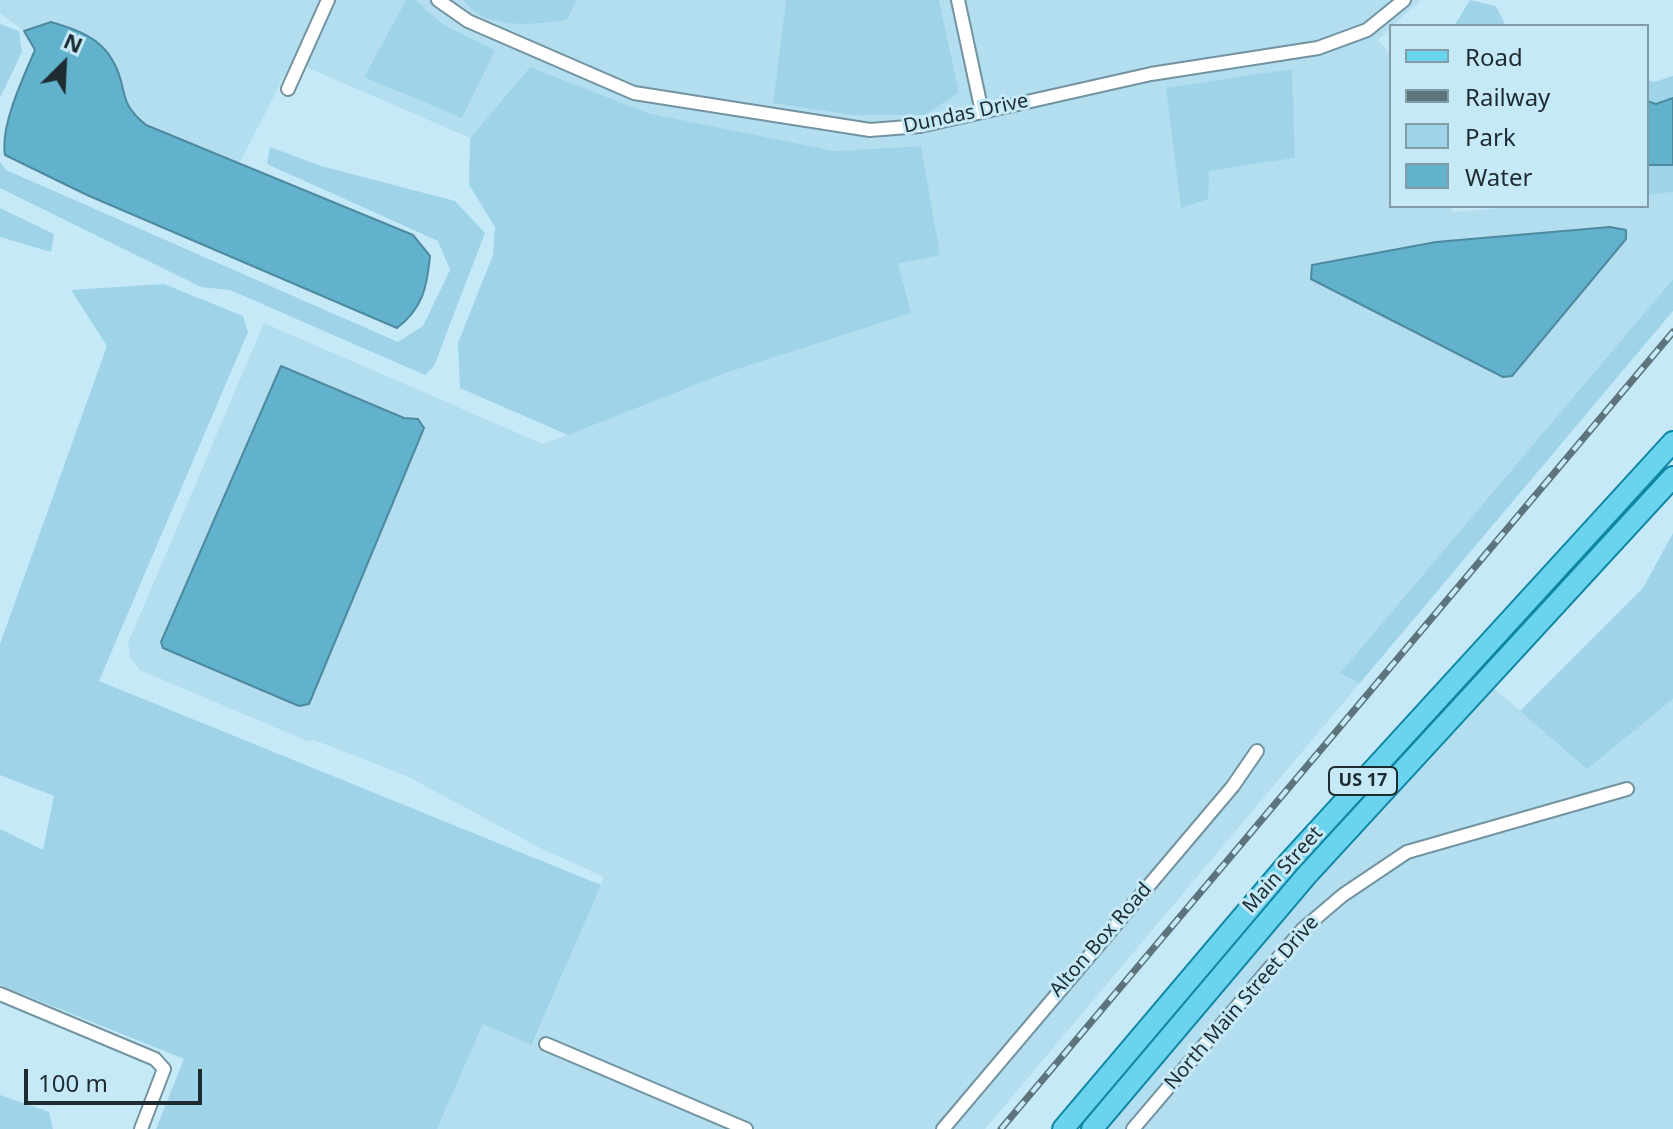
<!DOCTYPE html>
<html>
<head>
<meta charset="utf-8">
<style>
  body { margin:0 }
  #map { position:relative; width:1673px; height:1129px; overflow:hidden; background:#c6e9f7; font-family:"Noto Sans",sans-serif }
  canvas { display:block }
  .legend { position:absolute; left:1389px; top:24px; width:260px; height:184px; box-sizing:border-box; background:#c6e9f7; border:2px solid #839da8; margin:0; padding:10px 14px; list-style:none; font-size:24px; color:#1e2c31 }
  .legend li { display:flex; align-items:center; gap:16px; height:40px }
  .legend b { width:40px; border:2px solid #839da8 }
  .north { position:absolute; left:24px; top:24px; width:80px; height:80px; -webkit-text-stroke:6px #c6e9f7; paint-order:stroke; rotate:24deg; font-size:22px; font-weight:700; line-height:32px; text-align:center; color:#1e2c31 }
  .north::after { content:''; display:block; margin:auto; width:28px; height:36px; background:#1e2c31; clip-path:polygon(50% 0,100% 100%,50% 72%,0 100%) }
  .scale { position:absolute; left:24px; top:1069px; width:178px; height:36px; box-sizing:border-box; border:4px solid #1e2c31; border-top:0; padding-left:10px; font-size:24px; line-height:28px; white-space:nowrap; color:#1e2c31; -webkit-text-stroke:6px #c6e9f7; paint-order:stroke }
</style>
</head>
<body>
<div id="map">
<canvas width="1673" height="1129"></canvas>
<ul class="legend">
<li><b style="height:10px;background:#6ad3ed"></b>Road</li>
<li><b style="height:10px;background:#5e747d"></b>Railway</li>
<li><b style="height:22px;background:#9fd4e8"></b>Park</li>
<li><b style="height:22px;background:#62b2ce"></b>Water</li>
</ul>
<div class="north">N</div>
<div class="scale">100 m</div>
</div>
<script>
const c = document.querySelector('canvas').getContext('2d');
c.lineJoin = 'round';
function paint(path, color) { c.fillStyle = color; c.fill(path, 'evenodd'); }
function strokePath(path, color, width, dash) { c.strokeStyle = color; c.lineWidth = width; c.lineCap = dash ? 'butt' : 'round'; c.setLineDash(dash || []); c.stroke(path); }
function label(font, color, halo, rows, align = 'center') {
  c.font = font + ' "Noto Sans",sans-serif'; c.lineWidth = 6; c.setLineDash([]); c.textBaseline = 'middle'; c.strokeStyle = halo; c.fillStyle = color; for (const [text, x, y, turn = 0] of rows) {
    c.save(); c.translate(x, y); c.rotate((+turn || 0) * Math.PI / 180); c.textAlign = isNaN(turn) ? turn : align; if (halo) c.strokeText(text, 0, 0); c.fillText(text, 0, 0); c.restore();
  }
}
paint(new Path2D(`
  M0,0H406L364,77L495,50L444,25L415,0H463L469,8L567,20L577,0H786L773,103L959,92L939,0H1421L1378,40L1391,55V206H1449L1454,212L1523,206H1647V195L1673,192V279L1341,672L1360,683L985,1129H437L483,1024L533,1045L604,877L538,847L407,776L314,740L307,741L140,670L130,657L128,643L264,323L543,444L725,373L898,264L939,255L920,146L834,151L648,113L530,67L470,138L292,61L240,162L146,125L128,111L113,60L51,22L24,31L0,13ZM1291,70L1295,158L1209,171Z
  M1491,686L1587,768L1673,699V1129H1101L1309,883Z`), '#b2deef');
paint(new Path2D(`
  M406,0H415L444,25L495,50L462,118L364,77Z
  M463,0H577L567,20C532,24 488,32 463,0Z
  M786,0H939L959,92L925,115H852L773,103Z
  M1470,0L1496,6L1506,26H1454Z
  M0,24L19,31L22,52L0,98Z
  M530,67L648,113L834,151L921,146L940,255L898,264L911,313L725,373L568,435L460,388L458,343L493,255L495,227L469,185L470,138Z
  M1292,69L1295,158L1209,171L1208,199L1181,208L1166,88Z
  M1673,76V98L1656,104L1647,101V80L1654,82Z
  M270,147L321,166L455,201L485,233L434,366L425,375L230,290L201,287L0,188V162L6,170L398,342L423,326L450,270L438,241L267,164Z
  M1647,165H1673V192L1647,195Z
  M0,208L54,234L51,252L0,237Z
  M1673,279V311L1360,683L1340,673Z
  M164,284L243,316L248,332L99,681L601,885L532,1045L483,1024L437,1129H156L184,1059L0,985V829L43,850L54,796L0,775V644L107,346L71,290Z
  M1673,533V699L1587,769L1520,711L1643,588Z
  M0,1095L49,1112L53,1129H0Z`), '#9fd4e8');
const water = new Path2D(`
  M51,22C75,29 100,37 113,61C129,89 116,101 146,125L413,235L430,256C427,287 423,308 397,328L87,195L5,155C0,126 23,78 35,50L24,31Z
  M1673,98V165H1647V101L1656,104Z
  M1610,227L1626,230V239L1512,376L1503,377L1311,279L1312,265L1436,242Z
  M281,366L404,418L418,419L424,428L309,704L299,706L163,648L161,642Z`);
paint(water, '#62b2ce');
strokePath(water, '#4e8a9f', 2);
const street = new Path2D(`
  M438,0L468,21L634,93L870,130L920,126L1151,74L1318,48L1367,30L1404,0
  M958,0L982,112
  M288,89L328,0
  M0,994L155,1059L164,1069L141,1129
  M546,1044L746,1129
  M943,1129L1233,786L1257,751
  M1133,1129L1303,929L1343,895L1407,852L1627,789`);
const primary = new Path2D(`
  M1063,1129L1289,862L1673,442
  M1092,1129L1306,876L1673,477`);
strokePath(street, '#72939f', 16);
strokePath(primary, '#0f86a3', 24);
strokePath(street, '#fff', 12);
strokePath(primary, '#6ad3ed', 20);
const rail = new Path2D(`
  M1001,1129L1673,332`);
strokePath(rail, '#5e747d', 7);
strokePath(rail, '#c6e9f7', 4, [12]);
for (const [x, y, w] of [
  [1363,781,68]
]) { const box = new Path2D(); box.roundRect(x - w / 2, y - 14, w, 28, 6); c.fillStyle = '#c6e9f7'; c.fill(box); strokePath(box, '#1e2c31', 2); }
label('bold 18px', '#1e2c31', null, [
  ["US 17",1363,781]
]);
label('20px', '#1e2c31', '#c6e9f7', [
  ["Dundas Drive",966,114,-12],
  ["Main Street",1283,870,-48],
  ["Alton Box Road",1101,940,-49],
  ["North Main Street Drive",1242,1003,-49]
]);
</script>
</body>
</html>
